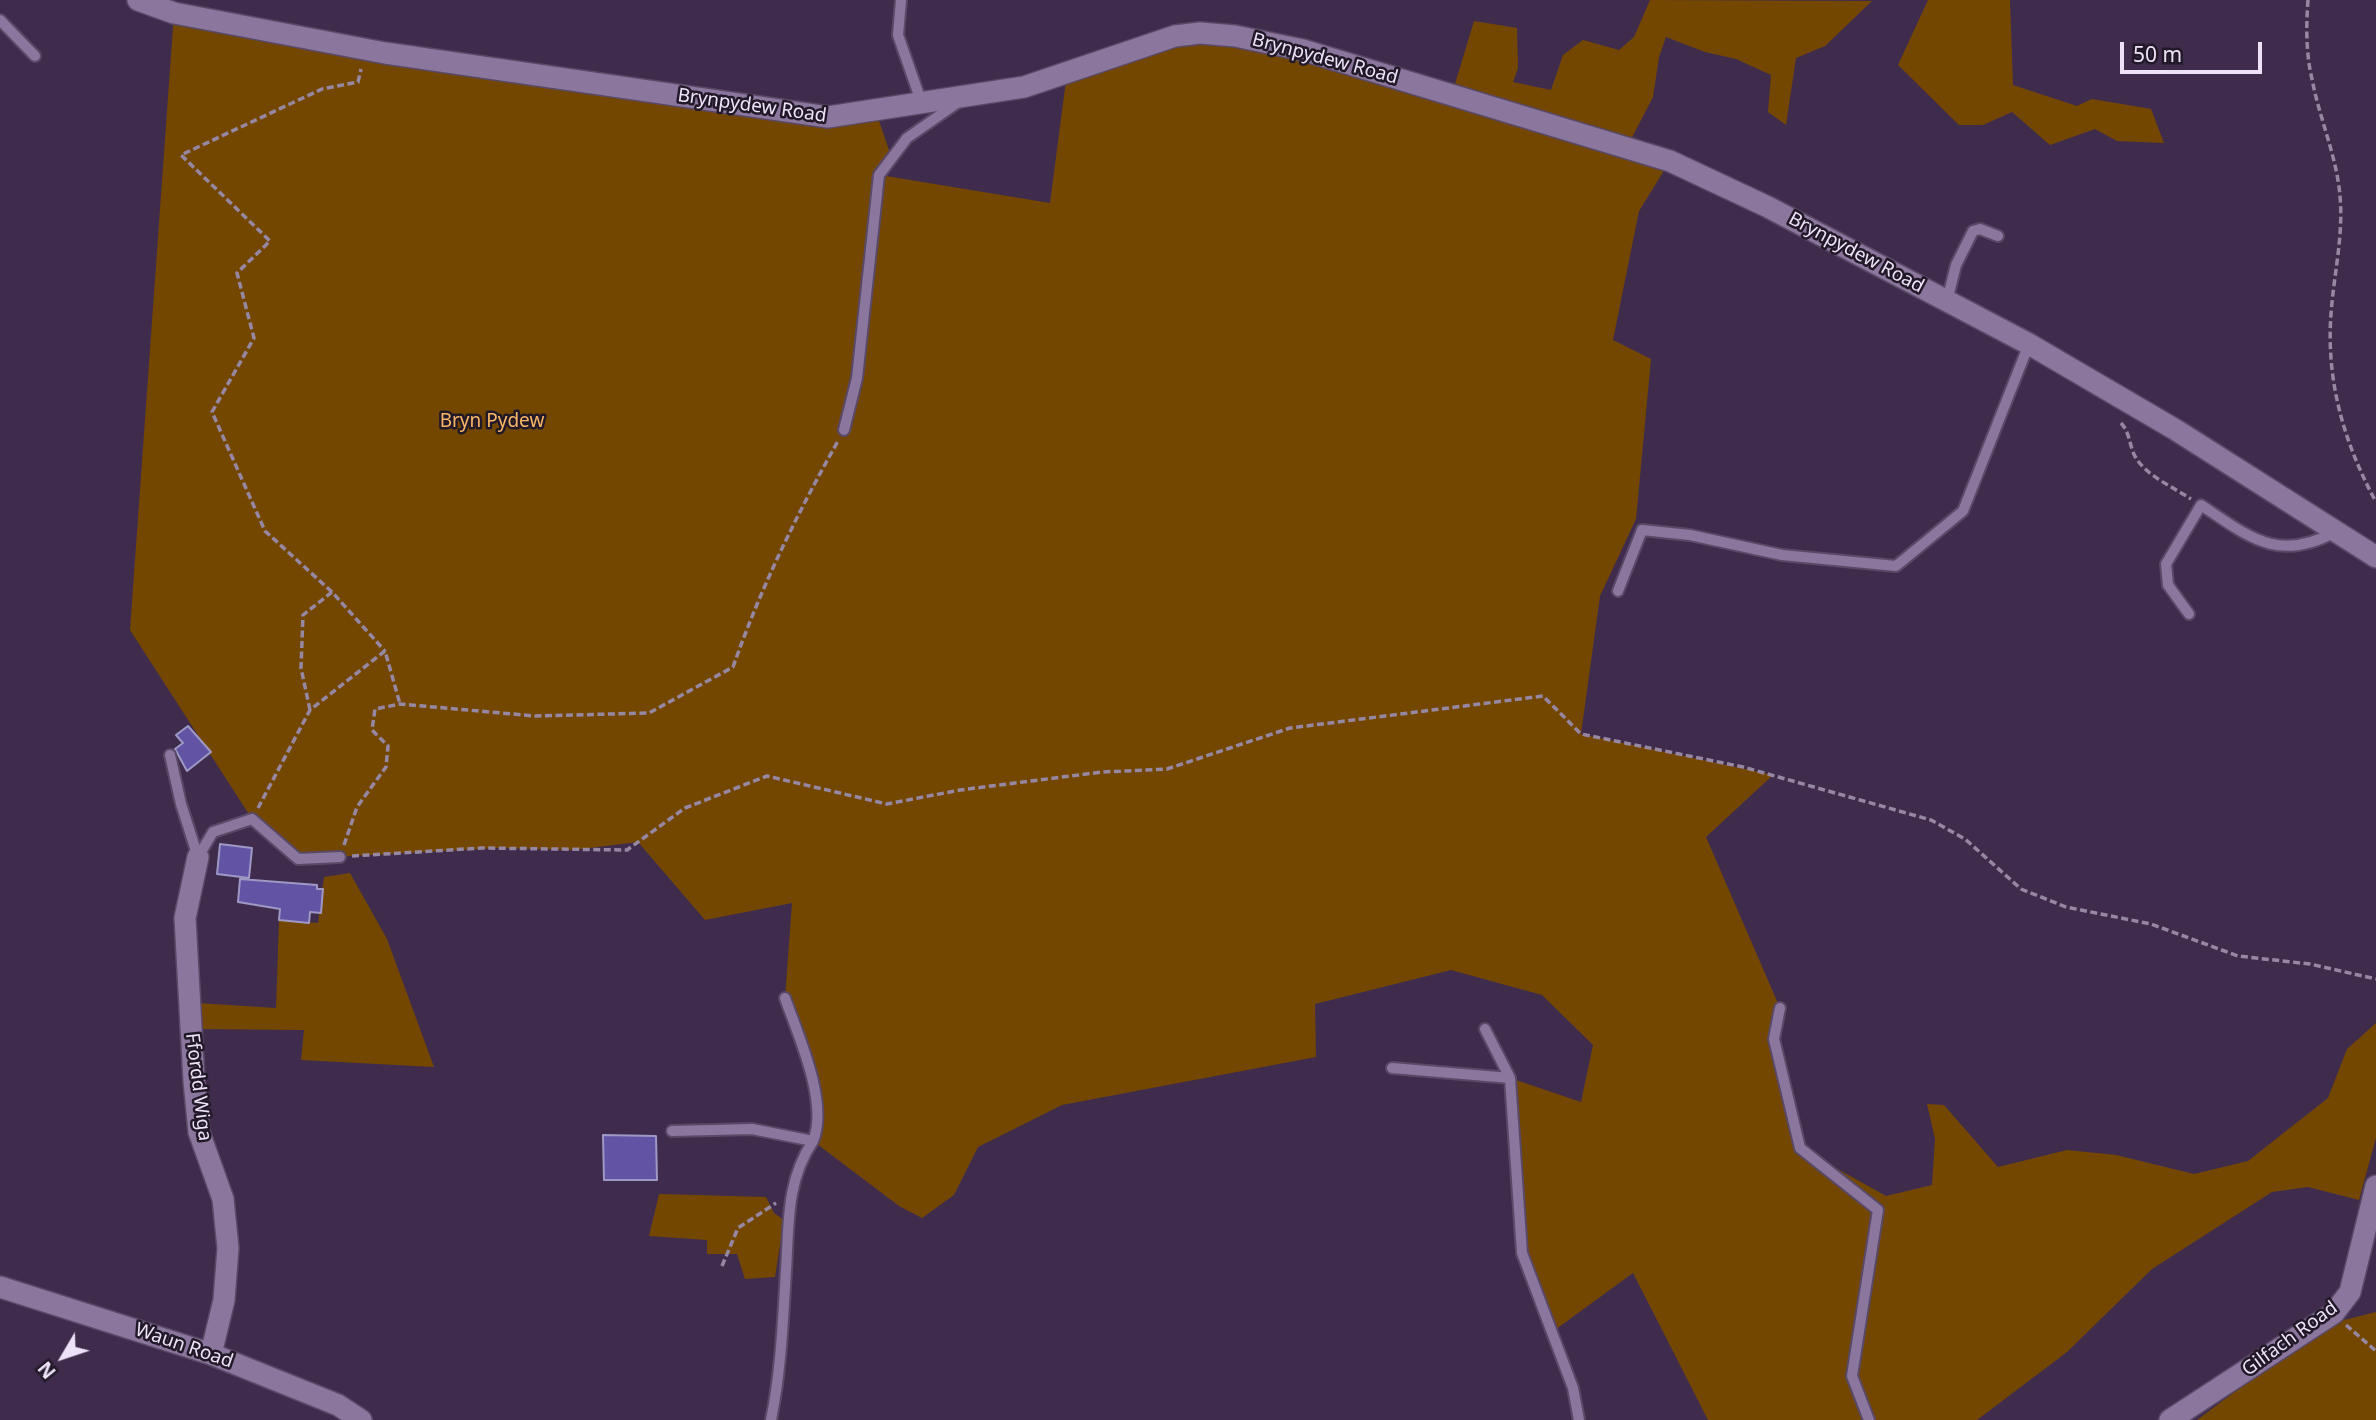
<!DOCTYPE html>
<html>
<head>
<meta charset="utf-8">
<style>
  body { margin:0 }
  #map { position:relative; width:2376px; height:1420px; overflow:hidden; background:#3f2c4d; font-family:"Noto Sans",sans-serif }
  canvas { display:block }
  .north { position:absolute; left:28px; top:1322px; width:70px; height:70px; -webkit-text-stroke:5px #211928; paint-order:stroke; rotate:231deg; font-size:19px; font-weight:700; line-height:28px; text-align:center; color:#eee2f8 }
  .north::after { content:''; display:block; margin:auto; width:24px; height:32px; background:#eee2f8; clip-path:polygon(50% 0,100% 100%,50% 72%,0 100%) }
  .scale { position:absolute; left:2120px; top:42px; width:142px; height:32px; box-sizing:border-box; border:4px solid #eee2f8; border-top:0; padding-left:9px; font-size:21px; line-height:24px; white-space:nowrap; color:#eee2f8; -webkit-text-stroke:5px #211928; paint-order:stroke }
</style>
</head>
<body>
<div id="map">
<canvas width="2376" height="1420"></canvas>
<div class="north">N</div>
<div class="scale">50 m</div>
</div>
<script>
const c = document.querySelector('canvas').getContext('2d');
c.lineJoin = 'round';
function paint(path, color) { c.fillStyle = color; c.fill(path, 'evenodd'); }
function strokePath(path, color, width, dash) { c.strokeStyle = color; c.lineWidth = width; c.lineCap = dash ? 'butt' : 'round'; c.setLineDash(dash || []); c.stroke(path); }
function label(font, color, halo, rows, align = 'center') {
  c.font = font + ' "Noto Sans",sans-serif'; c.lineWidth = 5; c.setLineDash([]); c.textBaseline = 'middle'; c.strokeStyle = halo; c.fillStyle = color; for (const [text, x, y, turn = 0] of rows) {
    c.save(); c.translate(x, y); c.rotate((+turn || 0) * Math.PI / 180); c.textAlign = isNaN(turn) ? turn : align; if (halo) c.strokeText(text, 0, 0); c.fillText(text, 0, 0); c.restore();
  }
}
paint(new Path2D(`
  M1650,0L1872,1L1825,46L1796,58L1786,125L1768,112L1771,75L1736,59L1705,52L1666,37L1659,57L1653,97L1627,147L1670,161L1639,211L1613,340L1651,359L1636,519L1600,596L1581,734L1773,775L1706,837L1780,1008L1774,1039L1800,1148L1886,1196L1932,1185L1935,1139L1927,1104L1944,1105L1998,1167L2067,1150L2116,1155L2194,1174L2248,1161L2328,1098L2347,1049L2376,1023V1138L2359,1200L2308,1187L2272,1192L2152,1269L2067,1352L1977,1420H1708L1633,1273L1552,1332L1522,1253L1510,1078L1581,1102L1593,1045L1542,995L1451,970L1315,1004L1316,1057L1062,1105L978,1147L954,1195L922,1218L899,1206L813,1141L817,1117L785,998L792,903L705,920L638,842L573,850L498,848L298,859L252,819L130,630L174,13L828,117L876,112L891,156L880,175L1050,203L1067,73L1200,33L1452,94L1474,21L1517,28L1518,68L1513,82L1551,90L1563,55L1583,40L1619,50L1634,37Z
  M1928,0H2010L2013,85L2077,106L2092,99L2151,109L2164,143L2117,141L2095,129L2050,145L2012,112L1983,125H1959L1898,65Z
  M350,873L387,939L434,1067L301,1060L304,1030L198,1029V1003L276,1008L279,920L318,923L324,877Z
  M659,1194L766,1197L774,1213L784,1220L775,1277L745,1279L737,1254H707V1240L649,1236Z
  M2376,1312V1420H2197L2324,1325Z`), '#744700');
const building = new Path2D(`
  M188,726L211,752L187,771L175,749L183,743L176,735Z
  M220,844L252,848L249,878L217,874Z
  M240,879L317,885V889H323L321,913L310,912L309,923L279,920L280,909L238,902Z
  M603,1135L656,1136L657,1180H604Z`);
paint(building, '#6253a4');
strokePath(building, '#9e99c4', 2);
const service = new Path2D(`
  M901,0L898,35L921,101
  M0,20L35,56
  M1947,301L1956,265L1973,231L1980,229L1998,236
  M844,430L857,378L879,175L907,138L960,101
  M1618,591L1642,530L1690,535L1782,555L1896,566L1963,511L2029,344
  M2189,614L2168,585L2166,564L2201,505C2249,537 2278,563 2335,532
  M170,755L181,804L198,857
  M198,857L213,832L252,819L298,859L340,857
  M785,998C798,1035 829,1103 813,1141
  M1780,1008L1774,1039L1800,1148L1878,1210L1852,1376L1869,1420
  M1485,1029L1510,1078L1522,1253L1573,1388L1579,1420
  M1392,1068L1510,1078
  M672,1131L752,1129L813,1141C786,1181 789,1224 786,1270C783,1321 781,1371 771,1420`);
const minor = new Path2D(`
  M138,0L174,13L385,53L828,117L1024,87L1175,36L1200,33L1235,36L1303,50L1670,161L1768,207L2029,344L2176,430L2376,557
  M198,857L185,918L194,1081L199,1132L223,1199L228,1248L224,1300L211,1354
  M0,1287L211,1354L338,1405L361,1420
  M2170,1420L2334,1313L2350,1292L2376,1186`);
strokePath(service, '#594966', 14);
strokePath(minor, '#594966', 24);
strokePath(new Path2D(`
  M2308,0C2306,26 2306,54 2312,79C2319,116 2334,150 2339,187C2345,231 2334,271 2331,314C2326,381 2344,443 2376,502
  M2121,423C2131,434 2129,447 2136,458C2147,476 2173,487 2191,499
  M332,592L265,531L212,412L254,338L237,273L270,241L181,155L322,89L358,82L361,69
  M310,710L301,668L303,615L332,592L384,650
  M258,808L310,710L385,651L400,704
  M344,845L357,807L386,767L388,746L372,730L375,709L400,704L535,716L649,713L733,667C761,587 797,514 838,441
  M352,856L482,848L627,850L685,808L767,776L887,804L960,790L1102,772L1167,769L1290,728L1543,696L1581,734L1743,767L1931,820L1965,839L2021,889L2066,907L2151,924L2238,956L2310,964L2376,979
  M722,1266L738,1228L776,1203
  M2346,1325L2376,1351`), '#9687a2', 3.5, [7, 3.5]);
strokePath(service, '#8b769d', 10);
strokePath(minor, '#8b769d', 21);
label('19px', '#eee2f8', '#211928', [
  ["Brynpydew Road",1325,59,15],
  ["Brynpydew Road",752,106,8],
  ["Brynpydew Road",1856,253,28],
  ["Ffordd Wiga",198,1087,83],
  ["Gilfach Road",2290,1339,-36],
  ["Waun Road",184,1346,19]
]);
label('19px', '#f9b666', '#211928', [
  ["Bryn Pydew",492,422]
]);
</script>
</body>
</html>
